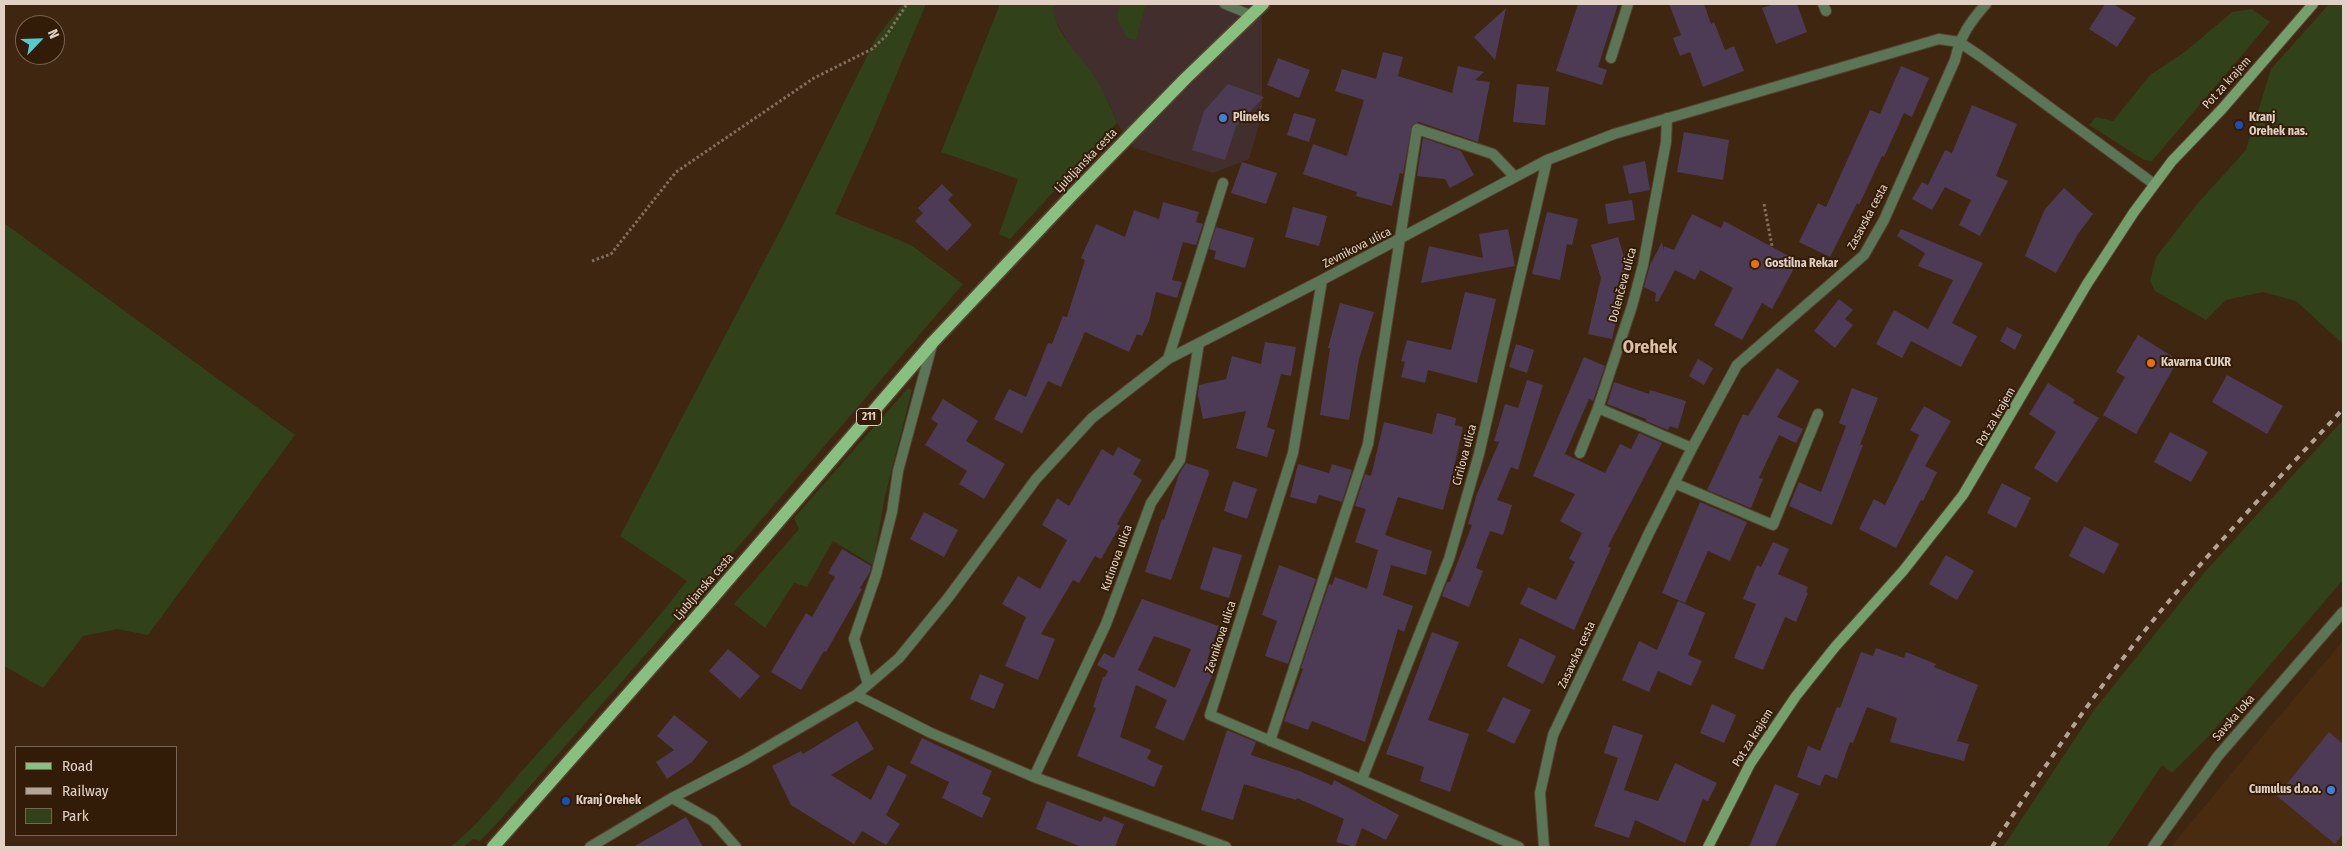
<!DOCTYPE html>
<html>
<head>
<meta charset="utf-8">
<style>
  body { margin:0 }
  #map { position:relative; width:2347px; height:851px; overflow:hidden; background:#3e2611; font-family:"Fira Sans Condensed",sans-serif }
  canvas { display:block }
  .frame { position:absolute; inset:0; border:5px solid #e0d1c4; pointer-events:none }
  .legend { position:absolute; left:15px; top:746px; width:162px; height:90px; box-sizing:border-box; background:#331c07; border:1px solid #786453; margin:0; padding:6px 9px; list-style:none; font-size:15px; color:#e0d1c4 }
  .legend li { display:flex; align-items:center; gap:10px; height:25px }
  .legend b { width:25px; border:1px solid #786453 }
  .north { position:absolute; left:15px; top:15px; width:50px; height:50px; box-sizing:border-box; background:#331c07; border:1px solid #786453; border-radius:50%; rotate:66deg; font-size:14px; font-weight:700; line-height:20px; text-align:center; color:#e0d1c4 }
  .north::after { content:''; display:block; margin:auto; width:18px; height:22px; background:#51ccd1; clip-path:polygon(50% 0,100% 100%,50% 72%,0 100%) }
</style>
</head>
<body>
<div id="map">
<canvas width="2347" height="851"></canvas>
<div class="frame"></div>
<ul class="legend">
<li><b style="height:6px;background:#87c07f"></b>Road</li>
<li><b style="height:6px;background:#b5a394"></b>Railway</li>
<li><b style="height:14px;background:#31411a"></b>Park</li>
</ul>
<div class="north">N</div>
</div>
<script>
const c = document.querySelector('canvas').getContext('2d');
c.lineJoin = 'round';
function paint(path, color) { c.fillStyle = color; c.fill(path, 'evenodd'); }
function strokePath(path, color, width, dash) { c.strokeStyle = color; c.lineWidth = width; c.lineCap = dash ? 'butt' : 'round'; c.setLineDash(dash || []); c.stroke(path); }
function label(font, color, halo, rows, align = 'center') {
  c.font = font + ' "Fira Sans Condensed",sans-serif'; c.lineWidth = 4; c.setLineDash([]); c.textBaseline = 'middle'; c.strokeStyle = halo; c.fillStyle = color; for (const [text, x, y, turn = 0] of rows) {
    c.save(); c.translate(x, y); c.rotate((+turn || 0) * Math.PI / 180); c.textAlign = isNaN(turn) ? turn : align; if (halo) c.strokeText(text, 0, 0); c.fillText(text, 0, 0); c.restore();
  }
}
paint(new Path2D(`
  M1053,4H1252L1262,18V115L1249,159L1213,173L1134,148L1117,123L1110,105L1094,76L1070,46L1053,16Z`), '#422e2d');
paint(new Path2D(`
  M2343,641V847H2171L2259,740Z`), '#492c10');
paint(new Path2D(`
  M903,4H926L871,135L835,214L911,245L963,284L661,637L501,819L480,841L473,839L463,847H450C478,826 504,791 528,764C582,704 637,645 687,581L620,536L782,227L876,38Z
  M1000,4H1053C1053,33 1080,54 1095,77C1104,92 1111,107 1117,123L1010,239L999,234L1018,179L941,152Z
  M1120,4H1146L1136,40L1127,38L1117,19Z
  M2329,4H2343V344L2296,301L2263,292L2226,300L2206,320L2155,291L2150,281L2156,257L2197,204L2246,150L2271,69Z
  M2252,9L2270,22L2152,161L2144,160L2089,125L2096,117L2113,121L2150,75L2186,51L2232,12Z
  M4,223L295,435L148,635L117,629L83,636L43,688L4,666Z
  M908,388L912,390L885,496L873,565L833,541L807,587L794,583L765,628L734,604L799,529L794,518Z
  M2343,420V580L2208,737L2172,773L2162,765L2107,847H2003L2094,710L2203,574Z`), '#31411a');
paint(new Path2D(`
  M1578,4H1618L1598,67L1607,70L1602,85L1556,71Z
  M1669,4H1704L1711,24L1714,22L1725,50L1734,46L1744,71L1703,87L1690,52L1680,56L1673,38L1681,35Z
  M1774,4H1797L1807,32L1776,44L1762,8Z
  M2105,4H2113L2136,18L2117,47L2089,29Z
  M1506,8L1495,60L1474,37Z
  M1383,52L1403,57L1398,76L1452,93L1458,66L1484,72L1475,80L1490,82L1478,142L1419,122L1412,125L1403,174L1400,173L1392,206L1356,196L1357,192L1303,174L1313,144L1347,156L1364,100L1335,91L1342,69L1376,79Z
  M1278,58L1310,70L1299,98L1267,85Z
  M1901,66L1929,78L1912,117L1904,113L1884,157L1882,156L1859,205L1857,203L1830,257L1799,242L1818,203L1826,207L1870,110L1880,114Z
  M1228,84L1264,97L1236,126L1225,160L1192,150L1204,111Z
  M1517,84L1549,87L1545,125L1513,122Z
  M1972,105L2017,124L1996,176L2008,181L1980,236L1959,225L1971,200L1945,187L1932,210L1912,199L1922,182L1928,185L1945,150L1952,153Z
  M1294,113L1316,119L1309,142L1287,135Z
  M1684,132L1729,140L1723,180L1677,172Z
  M1423,138L1461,151L1474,175L1450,188L1445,179L1417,176Z
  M1645,161L1650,190L1629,194L1623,166Z
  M1242,162L1277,173L1266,204L1231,193Z
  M942,184L953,195L948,200L972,225L947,251L915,221L923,213L918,208Z
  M2064,188L2093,214L2078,234L2056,273L2025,256L2045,209Z
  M1632,200L1635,220L1608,224L1605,204Z
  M1163,202L1199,212L1196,222L1203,224L1196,245L1183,242L1172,280L1182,282L1177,298L1156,292L1149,321L1142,336L1137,334L1129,352L1085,332L1061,387L1048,381L1022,433L994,419L1009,389L1026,397L1048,343L1052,344L1063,316L1067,317L1085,260L1081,258L1096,224L1125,237L1134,210L1159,219Z
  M1293,207L1327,216L1319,246L1285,237Z
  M1547,212L1578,219L1572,245L1567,244L1560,280L1532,274Z
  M1692,214L1721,228L1724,221L1798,261L1772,309L1762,303L1742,340L1714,325L1733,288L1700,270L1695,280L1675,270L1658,302L1655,301L1656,293L1644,287L1650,265L1662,242L1664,251V246L1674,250Z
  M1216,227L1254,238L1245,268L1214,259L1216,251L1209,249Z
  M1508,229L1515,266L1421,283L1429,246L1483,258L1479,234Z
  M1901,229L1983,263L1952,323L1977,336L1961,367L1911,341L1902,358L1876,344L1894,310L1928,329L1953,280L1918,266L1925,253L1897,236Z
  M1618,237L1628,270L1612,339L1588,334L1601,278L1591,245Z
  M1465,292L1496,299L1477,383L1428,370L1425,383L1401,377L1405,362L1401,361L1407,340L1451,350Z
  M1839,299L1853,310L1845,319L1853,325L1835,348L1814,331Z
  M1340,303L1374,312L1359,359L1349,420L1320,415L1330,348H1328Z
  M2007,327L2022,335L2015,350L2000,341Z
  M2138,335L2178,360L2136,434L2103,415L2125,377L2116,372Z
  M1265,342L1296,347L1291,376L1281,374L1267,427L1275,430L1267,457L1236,448L1246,411L1203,419L1198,395L1199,385L1226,379L1232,356L1261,364Z
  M1516,344L1534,350L1527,373L1509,367Z
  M1584,357L1605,366L1593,401L1589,399L1565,454L1605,473L1620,444L1631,449L1639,433L1662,443L1608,546L1611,548L1574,630L1520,604L1528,587L1556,600L1575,562L1569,559L1582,533L1560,521L1575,494L1533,476Z
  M1698,359L1713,368L1704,385L1689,376Z
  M1777,368L1799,381L1777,417L1803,429L1796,443L1779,435L1759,478L1763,479L1751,508L1707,490L1743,414L1748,416Z
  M2227,375L2283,406L2267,434L2212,402Z
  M1527,380L1543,385L1518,470L1511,467L1497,500L1512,505L1503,535L1490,531L1476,568L1483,571L1469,607L1442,596L1447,582H1450L1472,525L1468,524L1477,494L1499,442L1494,441L1505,404L1518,408Z
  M1614,382L1649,394L1650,390L1686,401L1678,429L1670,426L1668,430L1646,421V419L1607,404Z
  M2048,383L2075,400L2073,403L2099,418L2057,483L2034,468L2056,432L2029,414Z
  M1852,388L1878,398L1860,445H1863L1832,525L1789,506L1799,482L1821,492L1846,426L1839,423Z
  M943,399L978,421L966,441L1005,464L984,499L959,484L967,471L925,445L938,424L931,419Z
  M1924,406L1951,421L1925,466L1937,472L1923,501L1921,500L1896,548L1859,529L1874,499L1885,505L1919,435L1910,430Z
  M1437,413L1456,418L1455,425L1463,427L1452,476L1443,510L1398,497L1385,535L1432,551L1426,575L1391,565L1383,595L1413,606L1404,632L1398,629L1365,742L1312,721L1308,730L1284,721L1303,669L1301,668L1329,584L1332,585L1335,577L1367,589L1378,550L1355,542L1366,509L1355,506L1365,474L1371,476L1384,422L1432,434Z
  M2170,432L2208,452L2191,482L2154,462Z
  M1118,447L1141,460L1133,474L1142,480L1117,524L1120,526L1101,559L1095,556L1079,583L1073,580L1041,634L1055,639L1038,680L1005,666L1026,617L1002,604L1018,576L1040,589L1067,540L1042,525L1057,498L1069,506L1102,449L1113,456Z
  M1186,463L1208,470L1209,474L1171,580L1145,572L1162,519L1164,520L1179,474Z
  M1298,464L1329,473L1332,464L1352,470L1342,502L1319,495L1316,504L1290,497Z
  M1233,481L1257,489L1247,519L1224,511Z
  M2002,483L2031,498L2016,528L1987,513Z
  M1700,502L1747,522L1730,561L1708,551L1685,603L1662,593Z
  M924,512L958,530L944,557L910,539Z
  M2084,526L2119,544L2104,574L2069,556Z
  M1773,542L1789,549L1778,574L1808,587L1806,592L1808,593L1796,622L1785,617L1763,670L1734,658L1756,604L1743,599L1757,565L1761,567Z
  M1213,547L1242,555L1229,598L1200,589Z
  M842,549L871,566L870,572L860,588L862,589L826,652L824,651L801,690L771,672L806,613L812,617L835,577L828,573Z
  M1946,555L1974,571L1957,600L1929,584Z
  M1279,565L1316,579L1288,664L1265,656L1277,621L1262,615Z
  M1142,599L1219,626L1207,660L1217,664L1184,741L1155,728L1167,700L1136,685L1120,737L1151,750L1147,759L1163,766L1154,787L1077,756L1096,708L1093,707L1103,677H1105L1108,671L1097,665L1104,653L1114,658ZM1154,636L1191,649L1175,688L1138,670Z
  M1678,601L1705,613L1688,655L1702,661L1691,686L1658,671L1649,692L1622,680L1639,641L1657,650Z
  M1432,632L1459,642L1428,720L1469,734L1450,792L1420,781L1424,767L1386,754Z
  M1520,638L1556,656L1543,684L1507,666Z
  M1876,648L1904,658L1906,652L1936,664L1934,667L1978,685L1957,741L1969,744L1964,761L1890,742L1897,718L1867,707L1853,743L1850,742L1837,779L1825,774L1820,786L1797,777L1808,746L1820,751L1837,707L1840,708L1861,652L1873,656Z
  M728,649L760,676L740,699L709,671Z
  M980,674L1004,684L994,709L970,699Z
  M1503,697L1531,710L1514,744L1487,731Z
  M1712,704L1736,715L1724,743L1700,733Z
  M674,715L708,742L692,762L667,779L656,762L674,750L657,736Z
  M857,721L874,749L831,775L871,800L888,765L907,775L886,815L900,824L886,845L862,831L854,844L791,805L772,766L801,751L803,754Z
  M1613,725L1643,735L1624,790L1658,801L1675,763L1717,783L1708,801L1703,799L1685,843L1635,820L1629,838L1594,826L1618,758L1604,753Z
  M1227,730L1256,742L1251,755L1299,771L1332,785L1334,780L1399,815L1386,840L1362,828L1355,847L1336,842L1344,819L1297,798L1296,800L1244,784L1233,820L1201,810Z
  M2329,732L2343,744V834L2335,844L2277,796Z
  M922,738L992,771L982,794L991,798L982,818L942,798L949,782L910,763Z
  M1775,784L1799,794L1775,847H1749Z
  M1047,801L1101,822L1104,816L1124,824L1115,847H1082L1036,829Z
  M686,817L703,847H633Z`), '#4d3b55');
const lane = new Path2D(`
  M1224,4L1251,15`);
const street = new Path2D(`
  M1823,4L1826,11
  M1611,58L1628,4
  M1322,280L1293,453L1210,715L1519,847
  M1168,359L1223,183
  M1598,408L1692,448
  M1580,453L1598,408L1632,306L1643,265L1666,142L1667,118
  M1674,483L1773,525L1818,414
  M868,684L854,639L876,575L892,512L898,471L932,345
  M856,695L931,733L1034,777L1226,847
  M1270,741L1368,444L1417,129L1493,154L1515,177
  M1034,777L1106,624L1151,503L1180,460L1199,343
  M1362,779L1449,559L1479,454L1547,160
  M672,798L713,821L736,847
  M590,847L672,798L745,760L856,695L899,658L948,598L1036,479L1092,418L1168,359L1322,280L1547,160L1614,134L1939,39L1959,42L1980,56L2154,184
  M1544,847L1540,793L1553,735L1649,533L1692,448L1737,365L1864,255L1884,220L1955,60C1960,36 1970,22 1986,4
  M2153,847L2218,756L2343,612`);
const secondary = new Path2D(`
  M1708,847L1750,764L1796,696L1835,647L1903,571L1963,495L2087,284L2134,212L2172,161L2222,109L2313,4`);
const primary = new Path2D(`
  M493,847L697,616L933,342L1072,195L1185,79L1263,4`);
strokePath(lane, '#58412e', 11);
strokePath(street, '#58412e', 12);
strokePath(secondary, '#58412e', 12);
strokePath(primary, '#58412e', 15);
strokePath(new Path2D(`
  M1764,204L1772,246
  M592,261L611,254L676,172L814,78L872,49L886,36L907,4`), '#836f5e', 3, [2.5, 2.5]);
strokePath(lane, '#5b7657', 9);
strokePath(street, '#5b7657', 10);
strokePath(secondary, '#74a06e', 10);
strokePath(primary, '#87c07f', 12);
strokePath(new Path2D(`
  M1992,847C2033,784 2075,721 2121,661C2189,572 2267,491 2343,409`), '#b5a394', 4, [6, 6]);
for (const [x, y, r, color] of [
  [1223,118,5,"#3f7fe0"],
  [2239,125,5,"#1a4fb4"],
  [1755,264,5,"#e8710a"],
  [2151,363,5,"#e8710a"],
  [2331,790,5,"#3f7fe0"],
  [566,801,5,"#1a4fb4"]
]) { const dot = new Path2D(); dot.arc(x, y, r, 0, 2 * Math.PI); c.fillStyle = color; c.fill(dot); strokePath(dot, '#331c07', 2); }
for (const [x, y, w] of [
  [869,417,25]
]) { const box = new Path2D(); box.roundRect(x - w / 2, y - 8.5, w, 17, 4); c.fillStyle = '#331c07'; c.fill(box); strokePath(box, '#e0d1c4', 1); }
label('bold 11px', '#e0d1c4', null, [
  ["211",869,417]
]);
label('12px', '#e0d1c4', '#331c07', [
  ["Pot za krajem",2227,83,-48],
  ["Ljubljanska cesta",1086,161,-46],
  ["Zasavska cesta",1868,217,-62],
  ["Zevnikova ulica",1357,248,-27],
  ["Dolenčeva ulica",1623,285,-75],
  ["Pot za krajem",1996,417,-60],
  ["Cirilova ulica",1465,455,-75],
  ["Kutinova ulica",1117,558,-70],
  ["Ljubljanska cesta",704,587,-49],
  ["Zevnikova ulica",1221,637,-72],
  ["Zasavska cesta",1577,655,-65],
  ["Savska loka",2234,718,-49],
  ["Pot za krajem",1753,738,-58]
]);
label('bold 12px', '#e0d1c4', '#331c07', [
  ["Plineks",1233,118],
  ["Kranj",2249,118],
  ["Orehek nas.",2249,132],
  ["Gostilna Rekar",1765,264],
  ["Kavarna CUKR",2161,363],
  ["Cumulus d.o.o.",2321,790,"right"],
  ["Kranj Orehek",576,801]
], 'left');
label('bold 18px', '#debfa6', '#331c07', [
  ["Orehek",1650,348]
]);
</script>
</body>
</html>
